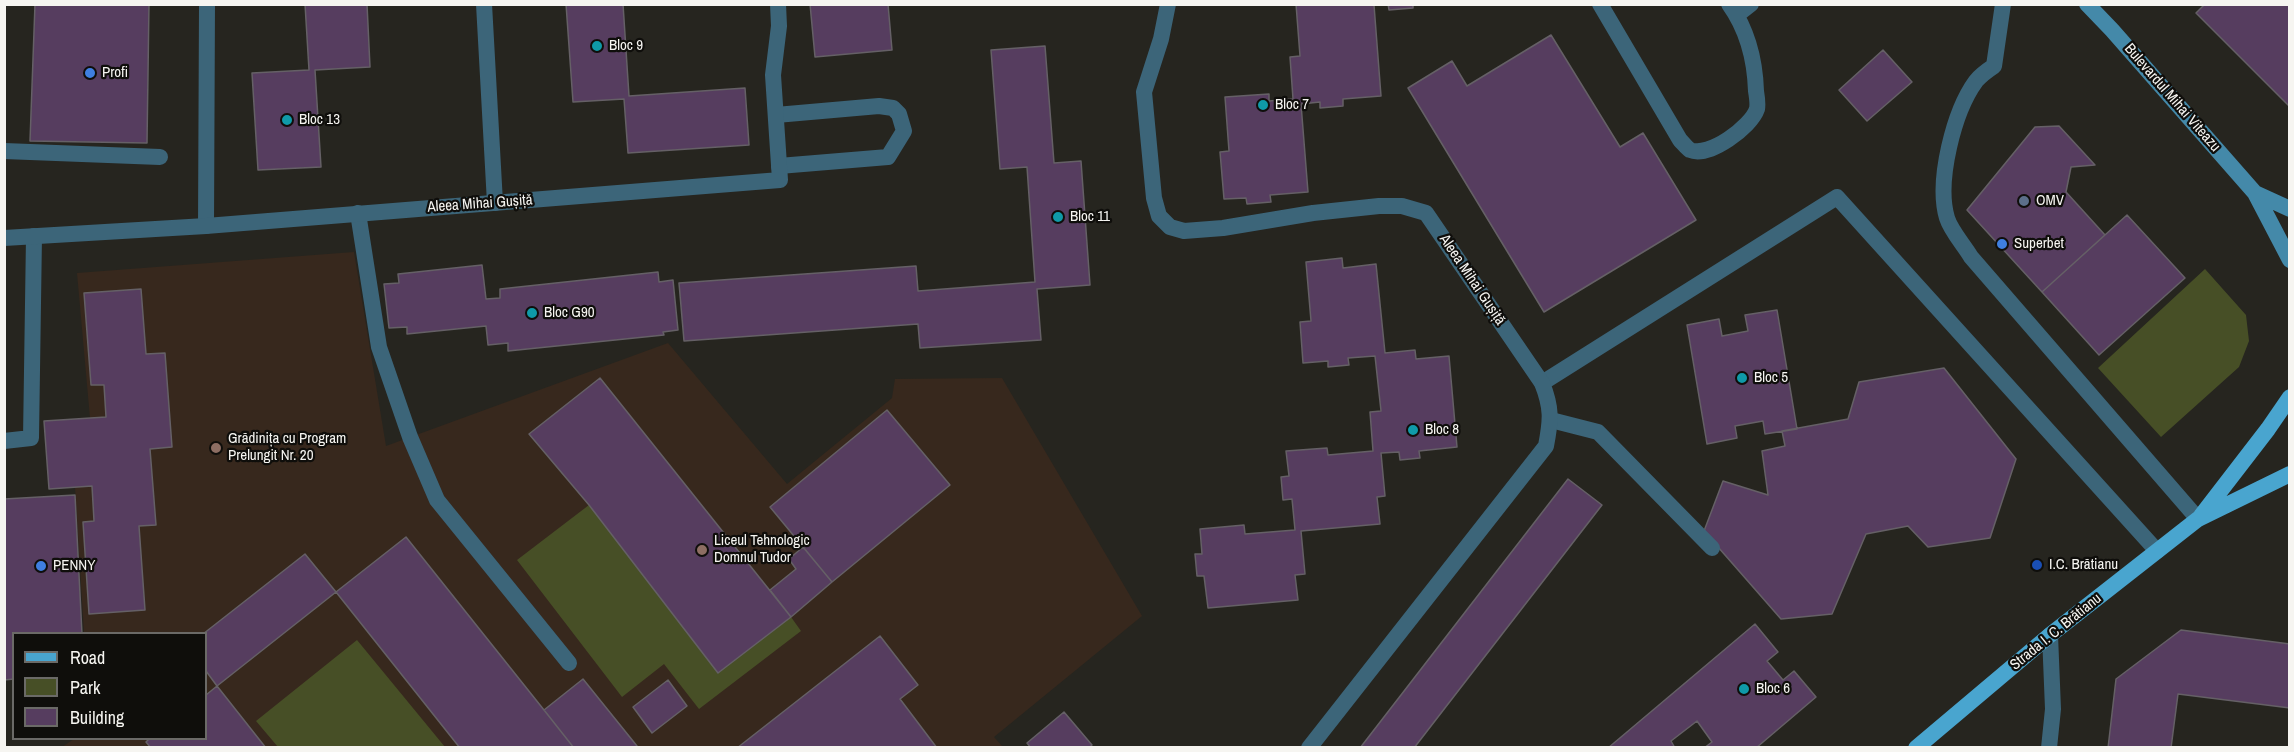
<!DOCTYPE html>
<html>
<head>
<meta charset="utf-8">
<style>
  body { margin:0 }
  #map { position:relative; width:2294px; height:752px; overflow:hidden; background:#26251f; font-family:"Archivo Narrow",sans-serif }
  canvas { display:block }
  .frame { position:absolute; inset:0; border:6px solid #f6f5f1; pointer-events:none }
  .legend { position:absolute; left:12px; top:632px; width:195px; height:108px; box-sizing:border-box; background:#0f0e0b; border:2px solid #6b6a67; margin:0; padding:8px 10px; list-style:none; font-size:18px; color:#f6f5f1 }
  .legend li { display:flex; align-items:center; gap:12px; height:30px }
  .legend b { width:30px; border:2px solid #6b6a67 }
</style>
</head>
<body>
<div id="map">
<canvas width="2294" height="752"></canvas>
<div class="frame"></div>
<ul class="legend">
<li><b style="height:8px;background:#49a5cf"></b>Road</li>
<li><b style="height:16px;background:#474f26"></b>Park</li>
<li><b style="height:16px;background:#563d5f"></b>Building</li>
</ul>
</div>
<script>
const c = document.querySelector('canvas').getContext('2d');
c.lineJoin = 'round';
function paint(path, color) { c.fillStyle = color; c.fill(path, 'evenodd'); }
function strokePath(path, color, width, dash) { c.strokeStyle = color; c.lineWidth = width; c.lineCap = dash ? 'butt' : 'round'; c.setLineDash(dash || []); c.stroke(path); }
function label(font, color, halo, rows, align = 'center') {
  c.font = font + ' "Archivo Narrow",sans-serif'; c.lineWidth = 4.5; c.setLineDash([]); c.textBaseline = 'middle'; c.strokeStyle = halo; c.fillStyle = color; for (const [text, x, y, turn = 0] of rows) {
    c.save(); c.translate(x, y); c.rotate((+turn || 0) * Math.PI / 180); c.textAlign = isNaN(turn) ? turn : align; if (halo) c.strokeText(text, 0, 0); c.fillText(text, 0, 0); c.restore();
  }
}
paint(new Path2D(`
  M354,252L386,446L668,343L787,484L892,398L895,379L1002,378L1142,616L994,737L1003,747H62L74,739L206,738V634L84,633L75,487L49,489L44,421L90,418L77,273Z`), '#37281d');
paint(new Path2D(`
  M2205,269L2246,315L2249,341L2239,367L2161,437L2098,368Z
  M589,505L718,673L791,617L801,631L699,709L664,664L622,697L517,560Z
  M357,640L445,747H278L256,721Z`), '#474f26');
const building = new Path2D(`
  M35,4H149L147,143L30,141Z
  M305,4H367L370,67L315,70L321,167L258,170L252,73L309,70Z
  M566,4H623L629,96L745,88L749,145L628,153L624,99L573,102Z
  M810,4H888L892,50L815,57Z
  M1296,4H1384L1374,5L1381,96L1343,99V106L1320,108V102L1301,104L1308,192L1270,195L1271,202L1247,204L1246,198L1224,199L1220,152L1229,151L1225,97L1269,94V101L1293,99L1290,57L1300,56Z
  M1388,4H1413V8L1389,10Z
  M2205,4H2290V107L2196,13Z
  M1551,35L1620,147L1643,133L1696,220L1544,312L1408,88L1452,61L1467,86Z
  M1045,46L1054,163L1081,161L1090,285L1037,289L1041,340L920,348L918,324L684,341L679,283L916,266L918,291L1035,282L1027,167L1000,169L991,50Z
  M1883,50L1912,82L1867,121L1839,90Z
  M2059,126L2095,165L2071,167L2066,192L2105,235L2042,292L1967,210L2035,127Z
  M2127,215L2185,278L2099,355L2042,292Z
  M1342,258L1343,268L1376,264L1385,353L1415,350L1416,359L1449,356L1457,447L1419,451L1420,458L1400,460L1399,452L1381,453L1385,496L1377,497L1380,524L1301,531L1305,574L1295,575L1298,600L1208,608L1204,576H1197L1195,554H1202L1200,529L1244,525L1245,534L1295,530L1292,499L1283,500L1281,477L1289,476L1286,451L1327,448L1328,455L1373,451L1370,412L1381,411L1375,356L1348,358L1349,365L1328,367V361L1303,363L1300,322L1311,321L1306,262Z
  M482,265L486,299L500,298V289L658,272L659,282L673,280L678,330L663,332L664,335L508,351V343L488,345L486,326L407,334V327L389,328L384,284L399,283L398,274Z
  M141,289L146,354L165,353L172,447L150,449L156,525L139,526L145,610L89,614L83,522L94,521L92,486L49,489L44,421L106,417L104,385H91L84,293Z
  M1777,310L1797,429L1765,434L1763,421L1735,426L1737,438L1707,444L1687,325L1719,319L1722,336L1748,331L1745,315Z
  M1944,368L2016,459L1990,538L1928,547L1908,526L1866,534L1832,614L1781,619L1704,531L1723,481L1768,495L1762,451L1785,446L1782,431L1848,419L1859,382Z
  M600,378L791,617L718,673L589,505L529,434Z
  M887,410L950,485L832,582L770,507Z
  M1568,479L1602,505L1414,748H1360Z
  M75,495L82,634H14V679L4,680V499Z
  M406,537L544,710L574,748H460L336,592Z
  M803,547L832,582L791,617L770,590L796,569L789,559Z
  M305,554L336,592L217,686L206,671V634H203Z
  M1755,624L1778,652L1767,661L1783,680L1794,671L1816,697L1756,748H1704L1712,742L1697,721L1671,741L1675,748H1608Z
  M2181,630L2290,644V708L2178,694L2171,748H2108L2116,679Z
  M880,636L918,685L900,699L937,748H737Z
  M583,679L637,746L635,748H574L544,710Z
  M668,680L687,706L652,733L633,707Z
  M217,686L266,748H151L146,742L150,738H206V695Z
  M1064,712L1092,745L1089,748H1031L1027,743Z`);
paint(building, '#563d5f');
strokePath(building, '#656066', 1.5);
strokePath(new Path2D(`
  M484,4L495,203
  M1600,4L1680,140C1683,143 1687,148 1690,150C1709,158 1751,127 1757,109C1758,104 1757,97 1756,91C1755,60 1747,29 1729,4
  M2003,4L1994,66C1988,70 1981,75 1976,81C1954,111 1936,181 1947,218C1951,231 1964,245 1971,257L2198,519
  M1737,15L1751,4
  M776,115L879,106L893,108L899,114L904,131L888,157L779,166
  M4,151L160,157
  M358,213L379,347L410,437L437,500L569,663
  M206,226L207,4
  M1542,383L1837,197L2157,551
  M1551,420L1598,432L1712,548
  M4,441L31,438L34,236`), '#3c6579', 16);
strokePath(new Path2D(`
  M1168,4L1161,39L1144,92L1154,198L1159,216L1170,227L1184,231L1223,228L1313,213L1379,206H1402L1426,213L1542,383C1552,408 1551,420 1546,446L1309,748
  M4,238L206,226L780,180L773,75L779,26L778,4`), '#3c6579', 16);
strokePath(new Path2D(`
  M2049,748L2053,709L2050,635`), '#3c6579', 16);
strokePath(new Path2D(`
  M2087,4L2112,30L2255,193L2290,260
  M2255,193L2290,209`), '#4489a9', 16);
strokePath(new Path2D(`
  M2201,516L2268,429L2290,397
  M1916,748L2050,635L2198,519L2290,474`), '#49a5cf', 16);
for (const [x, y, r, color] of [
  [597,46,6,"#0f9aa8"],
  [90,73,6,"#3f7fe0"],
  [1263,105,6,"#0f9aa8"],
  [287,120,6,"#0f9aa8"],
  [2024,201,6,"#5c6f8a"],
  [1058,217,6,"#0f9aa8"],
  [2002,244,6,"#3f7fe0"],
  [532,313,6,"#0f9aa8"],
  [1742,378,6,"#0f9aa8"],
  [1413,430,6,"#0f9aa8"],
  [216,448,6,"#8d6e63"],
  [702,550,6,"#8d6e63"],
  [2037,565,6,"#1a4fb4"],
  [41,566,6,"#3f7fe0"],
  [1744,689,6,"#0f9aa8"]
]) { const dot = new Path2D(); dot.arc(x, y, r, 0, 2 * Math.PI); c.fillStyle = color; c.fill(dot); strokePath(dot, '#0f0e0b', 2); }
label('15px', '#f6f5f1', '#0f0e0b', [
  ["Bloc 9",609,46],
  ["Profi",102,73],
  ["Bloc 7",1275,105],
  ["Bloc 13",299,120],
  ["OMV",2036,201],
  ["Bloc 11",1070,217],
  ["Superbet",2014,244],
  ["Bloc G90",544,313],
  ["Bloc 5",1754,378],
  ["Bloc 8",1425,430],
  ["Grădinița cu Program",228,439],
  ["Prelungit Nr. 20",228,456],
  ["Liceul Tehnologic",714,541],
  ["Domnul Tudor",714,558],
  ["I.C. Brătianu",2049,565],
  ["PENNY",53,566],
  ["Bloc 6",1756,689]
], 'left');
label('15px', '#f6f5f1', '#0f0e0b', [
  ["Bulevardul Mihai Viteazu",2172,98,49],
  ["Aleea Mihai Gușiță",480,204,-4],
  ["Aleea Mihai Gușiță",1472,280,56],
  ["Strada I. C. Brătianu",2056,632,-39]
]);
</script>
</body>
</html>
